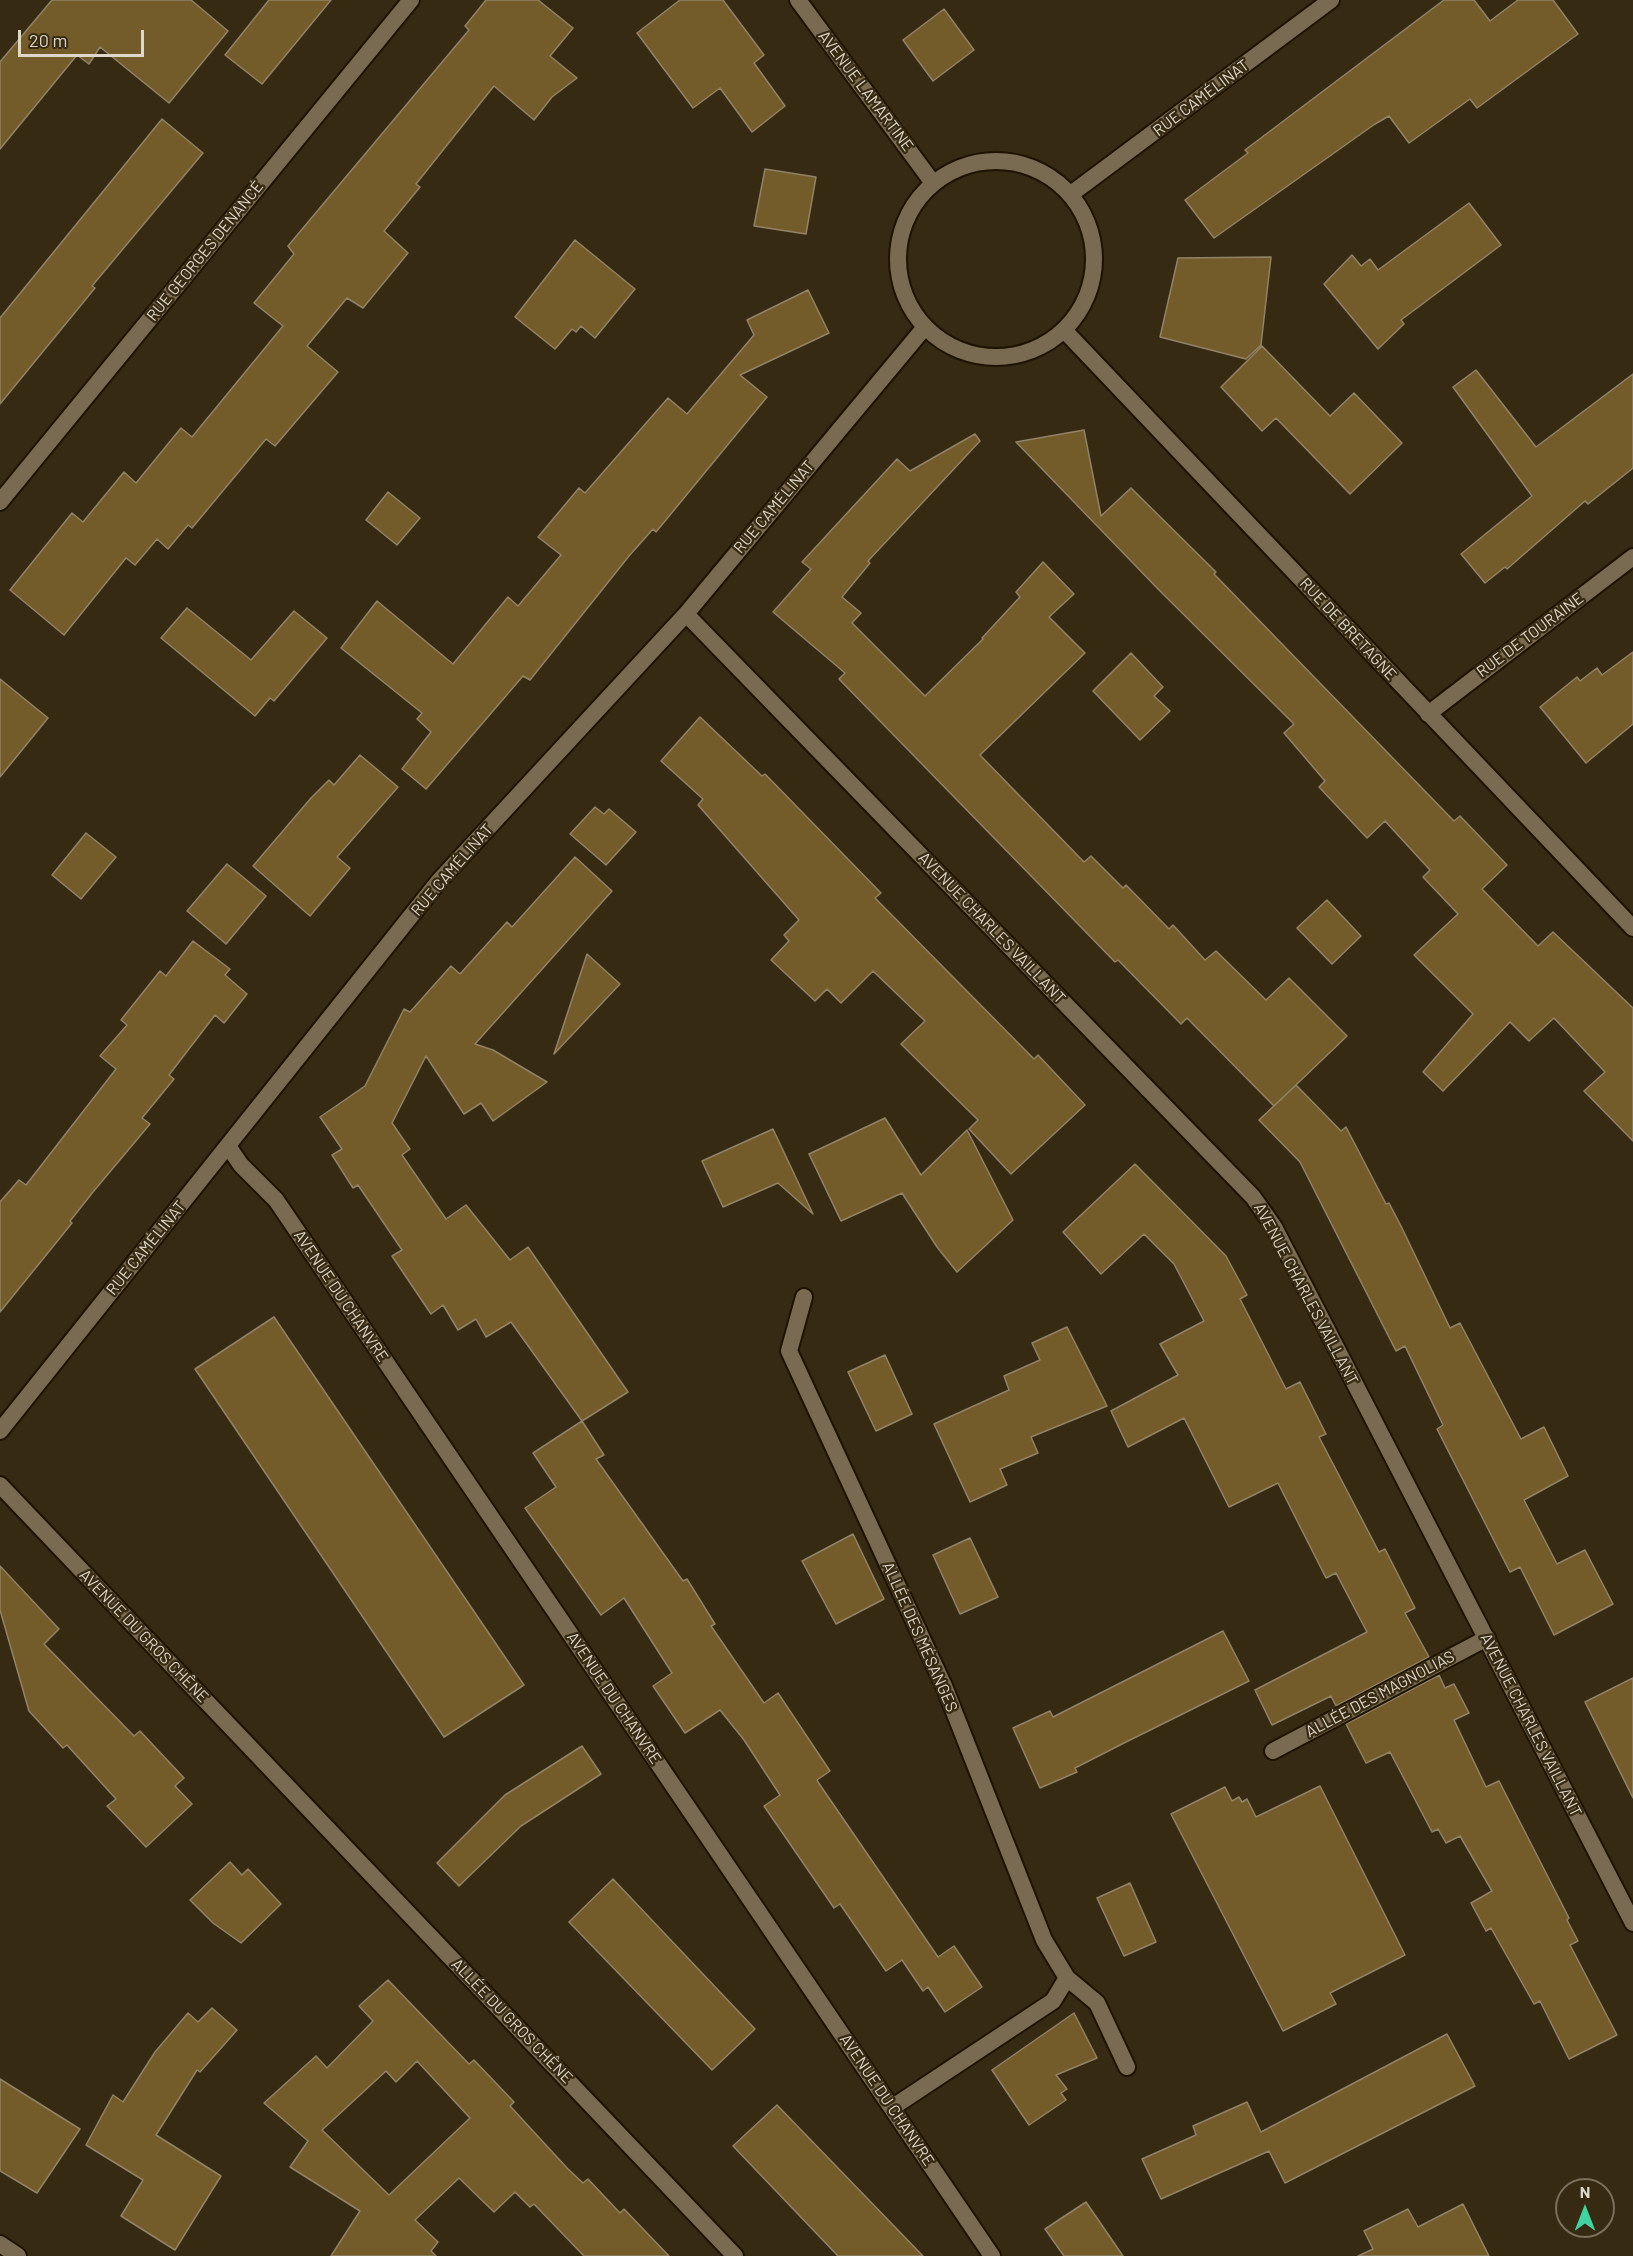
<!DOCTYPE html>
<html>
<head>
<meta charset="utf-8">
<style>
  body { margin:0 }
  #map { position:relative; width:1633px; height:2256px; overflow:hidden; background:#362a12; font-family:Barlow,sans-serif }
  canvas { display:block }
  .north { position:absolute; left:1555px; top:2178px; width:60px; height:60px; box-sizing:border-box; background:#362a12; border:2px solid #7a6f5b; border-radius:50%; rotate:0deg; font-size:16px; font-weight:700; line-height:24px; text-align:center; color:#dfd7c9 }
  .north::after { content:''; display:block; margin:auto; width:21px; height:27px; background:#40d4a2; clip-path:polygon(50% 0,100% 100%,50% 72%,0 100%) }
  .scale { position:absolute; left:18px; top:30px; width:126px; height:27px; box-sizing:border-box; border:3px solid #dfd7c9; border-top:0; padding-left:8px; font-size:18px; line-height:21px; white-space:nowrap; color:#dfd7c9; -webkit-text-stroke:4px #362a12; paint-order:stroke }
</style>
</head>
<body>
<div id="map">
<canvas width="1633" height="2256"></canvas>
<div class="north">N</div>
<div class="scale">20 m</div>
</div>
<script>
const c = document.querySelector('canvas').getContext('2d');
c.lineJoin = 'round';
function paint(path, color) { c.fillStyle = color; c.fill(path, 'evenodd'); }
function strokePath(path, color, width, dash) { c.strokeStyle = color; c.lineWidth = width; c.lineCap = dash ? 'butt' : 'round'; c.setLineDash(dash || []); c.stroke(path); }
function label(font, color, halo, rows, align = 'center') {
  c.font = font + ' Barlow,sans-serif'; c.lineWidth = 4.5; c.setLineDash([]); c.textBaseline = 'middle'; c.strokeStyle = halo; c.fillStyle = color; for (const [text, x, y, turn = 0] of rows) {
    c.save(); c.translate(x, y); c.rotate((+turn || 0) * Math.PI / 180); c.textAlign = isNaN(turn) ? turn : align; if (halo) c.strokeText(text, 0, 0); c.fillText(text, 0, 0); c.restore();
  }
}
const building = new Path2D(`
  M52,0H191L228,31L169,103L100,47L89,64L77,55L0,149V62Z
  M269,0H331L262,84L225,55Z
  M486,0H538L573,28L550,56L577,78L552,97L534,120L494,86L416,184L420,187L384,231L408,253L363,308L347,298L307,346L338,372L275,446L266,439L192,528L188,525L168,549L157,539L135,565L126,558L64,635L10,590L72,513L83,522L124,472L136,483L181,428L192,437L283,326L254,303L294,254L288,246L469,30L465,26Z
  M680,0H723L764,55L754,63L785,106L752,132L720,88L693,108L637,33Z
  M1444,0H1474L1490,21L1518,0H1553L1578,34L1477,108L1470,99L1409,143L1389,116L1375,124L1214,238L1185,200L1248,153L1245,150Z
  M944,9L974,50L933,81L903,40Z
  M162,119L203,153L92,286L95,288L0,404V318Z
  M765,169L816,177L806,234L754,226Z
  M1469,203L1501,245L1401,320L1404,324L1378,349L1324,284L1352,255L1361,266L1370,259L1378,270Z
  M575,240L635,289L595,338L581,326L576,332L572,329L555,349L515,317Z
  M1271,257L1261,345L1246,359L1160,337L1178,258Z
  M808,290L829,333L740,375L767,397L656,532L653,529L629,556L530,680L523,676L426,789L402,769L431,732L417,719L422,713L341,648L377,601L453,664L508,597L518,606L561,555L538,537L579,488L585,493L668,398L687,414L754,335L747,320Z
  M1262,346L1330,416L1354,393L1402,443L1350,494L1276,418L1262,431L1221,387Z
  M1476,370L1536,447L1633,374V468L1588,504L1585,501L1507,569L1505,567L1485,583L1461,554L1532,496L1453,387Z
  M1084,430L1101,516L1131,488L1216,572L1214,574L1454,821L1460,816L1507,865L1482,889L1538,946L1553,932L1633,1008V1141L1584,1091L1605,1072L1554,1018L1529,1041L1510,1022L1443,1091L1423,1072L1473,1014L1414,955L1458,914L1423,877L1430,870L1385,821L1367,838L1319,787L1325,781L1284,733L1294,724L1159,590L1016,442Z
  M975,434L980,441L868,561L870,563L842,597L861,613L852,623L925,696L983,639L982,638L1020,597L1016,592L1043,562L1074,594L1049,617L1085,653L980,755L1084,862L1091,856L1123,888L1126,885L1169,929L1173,925L1205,960L1216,951L1266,1000L1289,978L1347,1036L1274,1106L1187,1018L1181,1024L1118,960L1115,962L839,679L845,673L773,612L811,569L802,562L897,459L910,471Z
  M388,492L420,518L397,545L366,520Z
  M187,608L251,660L294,611L327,638L274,701L270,698L255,716L161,638Z
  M1633,652V724L1586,763L1540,707L1577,677L1580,681L1597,668L1602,675Z
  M1131,653L1163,687L1154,696L1170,711L1140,740L1093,691Z
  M0,679L48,718L0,777Z
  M700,717L762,776L765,774L881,893L875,898L1034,1059L1038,1055L1085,1105L1011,1174L969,1129L978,1120L901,1044L925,1021L873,971L841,1003L827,989L815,1001L771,960L789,941L784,935L799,920L698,805L703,799L661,761Z
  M360,755L398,787L337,857L350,868L310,916L253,866L311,798L329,780L334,785Z
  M595,807L604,814L609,809L636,832L606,865L570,834Z
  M86,833L116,857L81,899L52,875Z
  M575,857L612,891L475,1044L493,1050L547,1082L493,1121L481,1103L464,1114L426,1056L392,1123L410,1149L402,1155L446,1219L466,1205L510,1260L528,1247L628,1392L582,1421L511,1322L486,1337L476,1319L458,1330L443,1305L431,1314L392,1256L402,1250L358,1185L353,1188L332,1155L342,1149L320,1117L365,1086L404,1009L410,1012L451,966L460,974L507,922L512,927Z
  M227,864L266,896L226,944L187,911Z
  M1327,900L1361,936L1332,964L1297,928Z
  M193,941L230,969L225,975L247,994L224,1023L215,1015L169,1075L174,1079L142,1118L150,1124L93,1192L70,1221L72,1223L0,1312V1202L19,1180L26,1185L116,1069L100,1056L127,1025L121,1020L160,971L166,976Z
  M587,954L620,984L554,1054Z
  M1296,1085L1341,1131L1346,1127L1386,1204L1389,1203L1401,1226L1450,1328L1460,1323L1521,1439L1544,1427L1568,1476L1524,1500L1557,1564L1585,1550L1613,1604L1554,1635L1520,1567L1510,1572L1437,1429L1443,1425L1405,1346L1396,1351L1300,1162L1259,1120Z
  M885,1118L921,1175L967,1130L1013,1220L957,1272L937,1247L902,1193L841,1221L809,1154Z
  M773,1129L782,1148L813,1214L778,1183L723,1207L702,1161Z
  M1135,1164L1226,1256L1247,1295L1240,1299L1286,1389L1300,1382L1326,1434L1319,1437L1379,1552L1385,1549L1415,1608L1405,1613L1429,1657L1336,1706L1331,1696L1272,1725L1255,1690L1367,1632L1336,1573L1326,1578L1278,1483L1229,1507L1184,1418L1128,1447L1111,1411L1178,1375L1160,1344L1204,1321L1174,1264L1144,1234L1101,1274L1063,1232Z
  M274,1317L524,1685L444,1737L195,1369Z
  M1067,1327L1107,1406L1031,1437L1038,1453L1000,1469L1007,1485L970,1502L934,1424L1009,1390L1004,1376L1040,1360L1032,1343Z
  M885,1355L912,1414L876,1431L848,1372Z
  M582,1421L604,1455L596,1459L683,1581L687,1579L715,1624L711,1626L764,1703L778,1693L830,1771L817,1780L818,1782L938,1957L954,1946L982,1987L945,2012L928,1987L923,1991L902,1960L886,1971L840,1904L834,1908L764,1806L780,1795L744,1740L720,1710L685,1733L653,1686L672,1673L624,1598L601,1615L525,1508L556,1487L533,1453Z
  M853,1534L884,1599L836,1624L802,1561Z
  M970,1538L998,1597L960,1614L933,1555Z
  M0,1566L59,1629L44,1644L134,1736L140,1731L184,1778L175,1786L192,1804L146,1847L107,1806L116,1799L67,1745L63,1748L29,1711L0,1610Z
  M1223,1631L1249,1681L1124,1743L1075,1768L1077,1772L1040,1788L1013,1728L1050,1711L1053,1717Z
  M1439,1675L1445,1688L1454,1684L1469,1713L1454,1720L1486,1787L1499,1781L1569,1918L1567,1920L1578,1941L1570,1945L1617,2035L1569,2059L1540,2001L1534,2004L1491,1928L1486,1931L1471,1903L1492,1891L1460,1836L1446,1843L1438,1829L1432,1832L1390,1752L1366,1763L1346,1724Z
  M1633,1678V1798L1585,1702Z
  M582,1746L601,1774L521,1826L459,1886L437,1863L505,1795Z
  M1320,1786L1405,1955L1330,1993L1336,2004L1283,2031L1171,1814L1225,1787L1232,1801L1239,1797L1242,1802L1247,1799L1256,1817Z
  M230,1862L242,1875L248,1869L281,1904L241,1943L213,1923L190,1900Z
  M613,1879L755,2029L712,2070L569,1922Z
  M1130,1883L1156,1942L1124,1956L1097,1898Z
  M388,1980L469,2064L474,2060L514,2102L510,2106L568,2169L583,2183L588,2179L620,2213L624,2209L669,2256H584L534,2204L530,2207L515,2192L494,2212L459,2178L415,2220L438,2242L431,2251L436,2256H331L360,2211L290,2167L308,2141L264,2103L316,2056L327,2068L373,2021L359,2006ZM417,2061L470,2118L389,2195L322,2130L386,2071L396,2082Z
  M212,2008L237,2030L200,2072L197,2070L156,2135L221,2176L175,2250L121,2216L143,2180L86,2145L113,2095L123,2102L155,2052L188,2013L198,2022Z
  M1074,2013L1097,2058L1056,2075L1067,2089L1061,2093L1066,2100L1029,2125L992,2070Z
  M1447,2034L1475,2086L1285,2183L1269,2151L1161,2199L1142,2159L1196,2135L1193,2126L1247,2102L1261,2132Z
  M0,2079L80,2129L37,2193L0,2171Z
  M777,2105L923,2256H838L733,2146Z
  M1086,2202L1123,2256H1064L1045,2229Z
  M1463,2204L1489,2256H1358L1373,2249L1364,2231L1408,2209L1418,2227Z`);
paint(building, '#735b2a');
strokePath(building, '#918368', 1.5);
const minor = new Path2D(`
  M798,0L933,183
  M898 259a98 98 0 1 1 196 0a98 98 0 1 1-196 0Z
  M1071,194L1331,0
  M1064,330L1633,928
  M0,502L411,0
  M686,614L1253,1197L1274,1227L1633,1923
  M1428,714L1633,557
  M228,1146L241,1165L276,1200L992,2256
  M804,1297L789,1351L944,1686L1044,1940L1067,1978L1097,2003L1127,2067
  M0,1431L438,882L686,614L925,327
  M0,1485L735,2256
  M1273,1751L1487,1638
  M893,2107L1053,2001L1067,1978
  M0,2244L18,2256`);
strokePath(minor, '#1e1300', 20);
strokePath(minor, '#796b51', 16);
label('16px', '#dfd7c9', '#362a12', [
  ["AVENUE LAMARTINE",866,91,53],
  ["RUE CAMÉLINAT",1201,98,-37],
  ["RUE GEORGES DENANCÉ",205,251,-51],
  ["RUE CAMÉLINAT",774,507,-50],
  ["RUE DE BRETAGNE",1348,629,47],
  ["RUE DE TOURAINE",1530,635,-37],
  ["RUE CAMÉLINAT",452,870,-49],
  ["AVENUE CHARLES VAILLANT",992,928,46],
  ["RUE CAMÉLINAT",146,1248,-51],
  ["AVENUE CHARLES VAILLANT",1306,1294,62],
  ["AVENUE DU CHANVRE",341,1296,56],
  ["AVENUE DU GROS CHÊNE",144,1636,46],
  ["ALLÉE DES MÉSANGES",920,1637,66],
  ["ALLÉE DES MAGNOLIAS",1380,1694,-28],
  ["AVENUE DU CHANVRE",614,1698,56],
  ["AVENUE CHARLES VAILLANT",1531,1725,63],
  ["ALLÉE DU GROS CHÊNE",512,2021,46],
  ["AVENUE DU CHANVRE",887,2100,56]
]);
</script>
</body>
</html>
